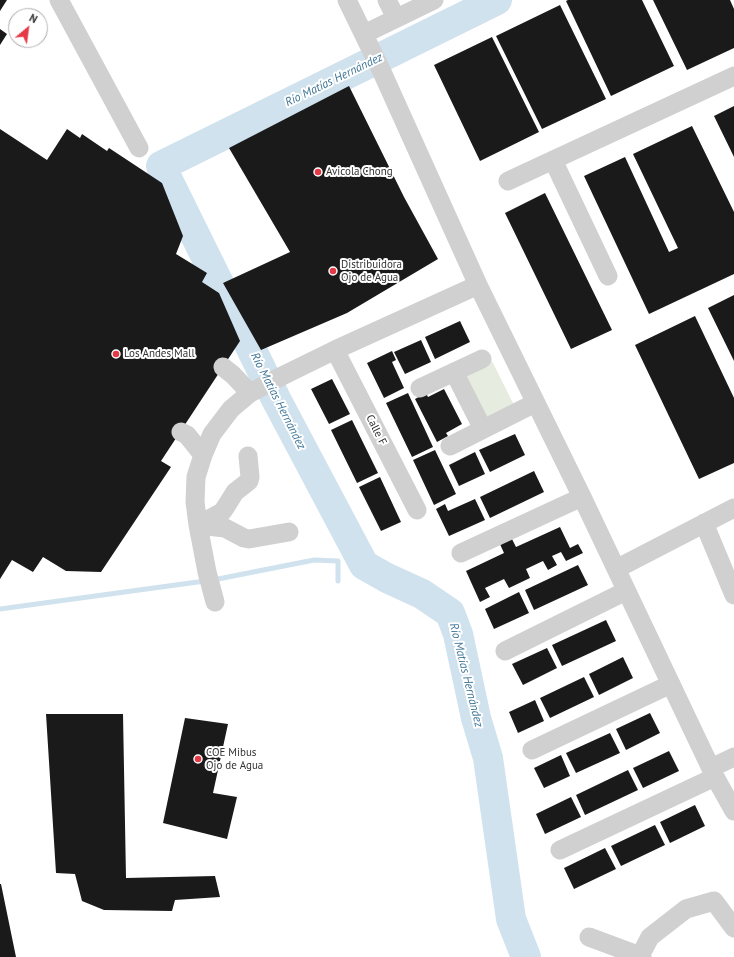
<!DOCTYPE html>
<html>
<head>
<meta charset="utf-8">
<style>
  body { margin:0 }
  #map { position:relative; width:734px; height:957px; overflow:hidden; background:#fff; font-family:"PT Sans",sans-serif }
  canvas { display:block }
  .north { position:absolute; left:8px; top:8px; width:40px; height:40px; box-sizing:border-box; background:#fff; border:1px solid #adadad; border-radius:50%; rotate:29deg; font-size:11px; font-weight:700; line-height:16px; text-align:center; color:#333 }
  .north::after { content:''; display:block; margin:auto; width:14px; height:18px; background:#e63946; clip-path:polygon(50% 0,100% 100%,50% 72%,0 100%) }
</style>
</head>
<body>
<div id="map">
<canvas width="734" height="957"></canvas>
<div class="north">N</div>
</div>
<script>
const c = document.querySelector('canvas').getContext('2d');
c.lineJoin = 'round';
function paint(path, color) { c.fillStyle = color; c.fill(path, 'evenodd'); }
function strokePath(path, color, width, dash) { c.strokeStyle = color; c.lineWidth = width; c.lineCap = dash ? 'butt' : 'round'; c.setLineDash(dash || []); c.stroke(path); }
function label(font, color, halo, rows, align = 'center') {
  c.font = font + ' "PT Sans",sans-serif'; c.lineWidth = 4; c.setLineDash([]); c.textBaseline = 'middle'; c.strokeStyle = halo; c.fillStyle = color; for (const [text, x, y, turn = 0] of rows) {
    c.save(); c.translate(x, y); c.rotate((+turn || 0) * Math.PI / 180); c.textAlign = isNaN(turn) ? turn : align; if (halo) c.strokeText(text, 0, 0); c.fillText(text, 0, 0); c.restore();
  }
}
paint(new Path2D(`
  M492,361L514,405L489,417L486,416L466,376L468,373Z`), '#e6ecdf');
strokePath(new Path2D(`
  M213,580L314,560L338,561V581
  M0,609L205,581`), '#cfe2ee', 5);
strokePath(new Path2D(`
  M497,0L161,166L276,399L364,565L387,578L422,594L450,613L458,634L476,718L488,758L511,919L526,957`), '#cfe2ee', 30);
paint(new Path2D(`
  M0,0H7L0,11Z
  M568,0H642L674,66L611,96L566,1Z
  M653,0H730L734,9V48L687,70Z
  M560,5L606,99L542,129L496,36Z
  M0,29L7,34L0,45Z
  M492,37L539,132L480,161L434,65Z
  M349,86L404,197L438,259L347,313L261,350L223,283L290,252L229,148Z
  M734,106V157L714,116Z
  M692,126L734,212V274L649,314L584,176L625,157L669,252L678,248L633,154Z
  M0,129L47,160L67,129L80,138L82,134L107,151L109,148L162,183L183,236L176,254L207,273L202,282L219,293L240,341L161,461L171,467L101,572L66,571L43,557L33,572L12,560L0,579Z
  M545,193L612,330L571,349L505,213Z
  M734,295V361L708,308Z
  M695,316L734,398V463L699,479L635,345Z
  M460,321L470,342L435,359L425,337Z
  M421,340L431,362L405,374L394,352Z
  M392,351L396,360L392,362L404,388L384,398L367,363Z
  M332,379L350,414L329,424L311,389Z
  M444,389L462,424L446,433L448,436L437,442L415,399L426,393L428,397Z
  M408,393L433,447L412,457L386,403Z
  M352,420L378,473L357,483L331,430Z
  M515,434L525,455L490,472L479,450Z
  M435,450L456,494L434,505L413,460Z
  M475,452L485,474L459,486L449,465Z
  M534,471L544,492L490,518L480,497Z
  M380,477L401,522L381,531L359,487Z
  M475,499L485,520L449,536L436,509L445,504L448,511Z
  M560,527L570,548L578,544L583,553L566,561L561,552L552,556L557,565L548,570L543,561L526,569L530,578L509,588L504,579L485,588L490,597L480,602L466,571L504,553L499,542L511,537L516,547Z
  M578,565L588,585L534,610L525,590Z
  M519,592L529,613L494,629L485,609Z
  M606,620L616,641L562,666L552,645Z
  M547,648L557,668L523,685L512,664Z
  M623,657L633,678L599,695L589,674Z
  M584,677L594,697L550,718L540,698Z
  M535,700L544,721L518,733L509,712Z
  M650,713L660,733L626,750L616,729Z
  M46,714H123L126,878L215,876L220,897L175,900L172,911L104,910L82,901L75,874L56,873Z
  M185,718L228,724L213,793L237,797L227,839L163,823Z
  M610,733L620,753L576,773L566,753Z
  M669,751L679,771L643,788L633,768Z
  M561,755L570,776L544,788L534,768Z
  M628,770L638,790L585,815L576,795Z
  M571,797L581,817L545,834L536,814Z
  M695,805L705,826L670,843L660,822Z
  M655,825L665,845L621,866L611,846Z
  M605,848L616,869L574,889L564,868Z
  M0,884H1L16,957H0Z`), '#1a1a1a');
strokePath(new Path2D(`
  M59,0L139,148
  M347,0L382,72L478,285L582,497L715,777L734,811
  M387,0L396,18
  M364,34L434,0
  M553,160L608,276
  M508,181L734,76
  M335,350L417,510
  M223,367L233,375L250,393
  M454,372L483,429
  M420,388L482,359
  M181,432L187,435L203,455
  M450,446L535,403
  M704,523L734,595
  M198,525L225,528L244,538L249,539L289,532
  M198,525L222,512L225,508L235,492L249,481L250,477L248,456
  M461,553L582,497
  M616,569L734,508
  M215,602L207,572L198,525L195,502L196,477L203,455L212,434L231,409L250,393L282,376L335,350L478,285
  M505,651L626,591
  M532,750L671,684
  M711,768L734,757
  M560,850L715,777
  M589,937L640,956
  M642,957L640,956L650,937L686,909L714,901L734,928`), '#d0d0d0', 19);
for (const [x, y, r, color] of [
  [318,172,4,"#e63946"],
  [333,271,4,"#e63946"],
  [116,354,4,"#e63946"],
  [198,759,4,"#e63946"]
]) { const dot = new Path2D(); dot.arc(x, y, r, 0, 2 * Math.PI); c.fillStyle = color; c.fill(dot); strokePath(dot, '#fff', 1.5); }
label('11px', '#333', '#fff', [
  ["Avicola Chong",326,172],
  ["Distribuidora",341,265],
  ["Ojo de Agua",341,278],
  ["Los Andes Mall",124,354],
  ["COE Mibus",206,753],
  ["Ojo de Agua",206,766]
], 'left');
label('11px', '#333', '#fff', [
  ["Calle F",376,430,63]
]);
label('italic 12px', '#3f7597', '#fff', [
  ["Río Matías Hernández",334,80,-26],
  ["Río Matías Hernández",278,401,63],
  ["Río Matías Hernández",466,675,76]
]);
</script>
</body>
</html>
